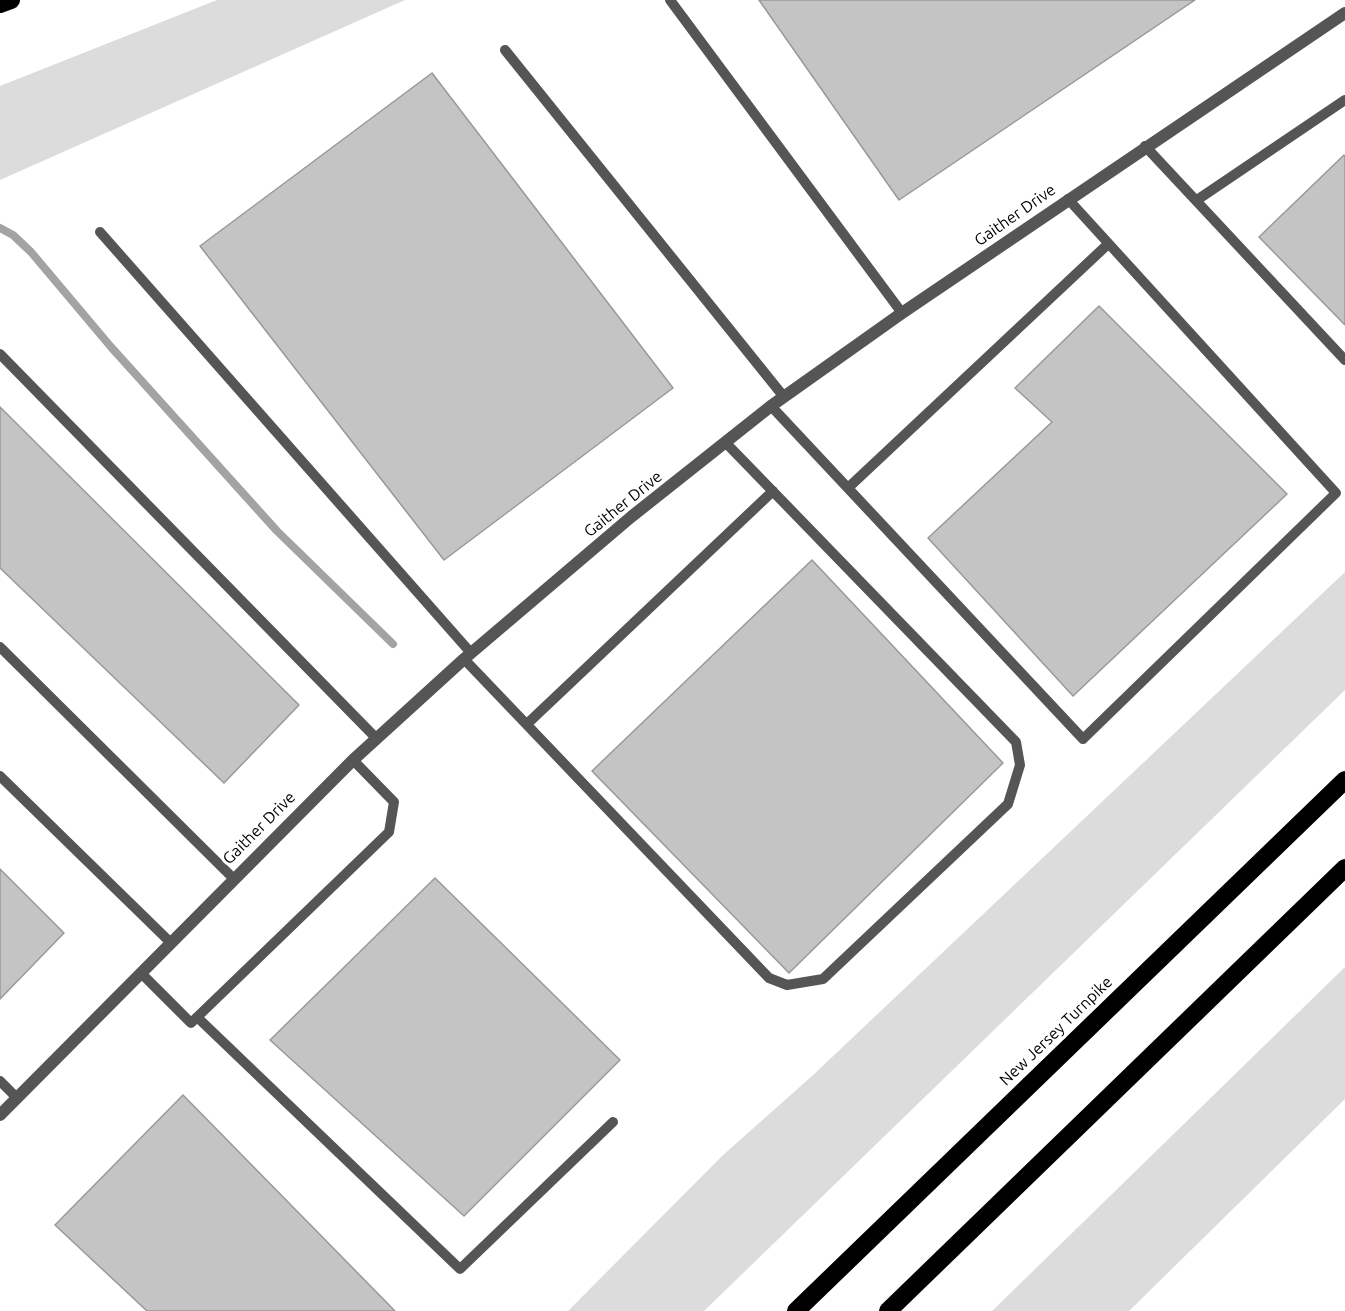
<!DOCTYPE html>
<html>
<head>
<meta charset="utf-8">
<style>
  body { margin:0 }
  canvas { display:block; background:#fff }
</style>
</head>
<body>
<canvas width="1345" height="1311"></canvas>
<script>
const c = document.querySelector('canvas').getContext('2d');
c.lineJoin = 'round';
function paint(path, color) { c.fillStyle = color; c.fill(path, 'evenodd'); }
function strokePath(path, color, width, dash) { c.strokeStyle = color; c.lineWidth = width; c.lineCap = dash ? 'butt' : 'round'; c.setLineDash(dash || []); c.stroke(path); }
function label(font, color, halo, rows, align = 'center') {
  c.font = font + ' Ubuntu,sans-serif'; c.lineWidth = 6; c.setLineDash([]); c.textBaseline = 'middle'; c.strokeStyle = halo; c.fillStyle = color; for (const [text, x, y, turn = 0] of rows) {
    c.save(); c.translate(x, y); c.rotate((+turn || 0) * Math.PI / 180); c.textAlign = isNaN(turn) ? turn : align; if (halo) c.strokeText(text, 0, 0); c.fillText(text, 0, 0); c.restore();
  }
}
paint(new Path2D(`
  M217,0H405L0,180V86Z
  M1345,572V690L704,1311H568L722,1156L812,1076Z
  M1345,967V1099L1129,1311H992Z`), '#dcdcdc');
strokePath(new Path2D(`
  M0,228L13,235L31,252L111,347L277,531L393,644`), '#a3a3a3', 8);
const building = new Path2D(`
  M759,0H1195L899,200Z
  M432,73L673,388L444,560L200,246Z
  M1344,155L1345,156V325L1259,237Z
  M1099,306L1287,494L1073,696L928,538L1052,422L1015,388Z
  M0,407L299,705L224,783L0,568Z
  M812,560L1003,763L789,973L592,771Z
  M0,869L64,933L0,999Z
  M435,878L620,1060L464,1216L270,1040Z
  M183,1095L395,1311H147L55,1225Z`);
paint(building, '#c4c4c4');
strokePath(building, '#999', 1.5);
strokePath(new Path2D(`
  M670,0L902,313
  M505,50L784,397
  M1145,146L1345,360
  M1197,200L1345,100
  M100,232L471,653
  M0,354L376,738
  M771,406L1083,739L1336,493L1068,199
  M849,487L1107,245
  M0,647L233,878
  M464,659L769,978L787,985L823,979L1008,804L1020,765L1016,742L725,442
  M527,724L773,491
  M0,776L170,942
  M141,973L191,1023L389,832L394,802L353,760
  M197,1017L460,1269L613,1122
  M0,1081L17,1098`), '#555', 10);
strokePath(new Path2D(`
  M0,1115L353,760L464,659L631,517L771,406L902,313L1345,13`), '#555', 12);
strokePath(new Path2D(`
  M0,4L11,0
  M796,1311L1345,780
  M888,1311L1345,868`), '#000', 18);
label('16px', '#000', '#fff', [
  ["Gaither Drive",1015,215,-35],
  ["Gaither Drive",623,504,-39],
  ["Gaither Drive",259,828,-45],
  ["New Jersey Turnpike",1056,1031,-44]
]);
</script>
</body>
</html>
